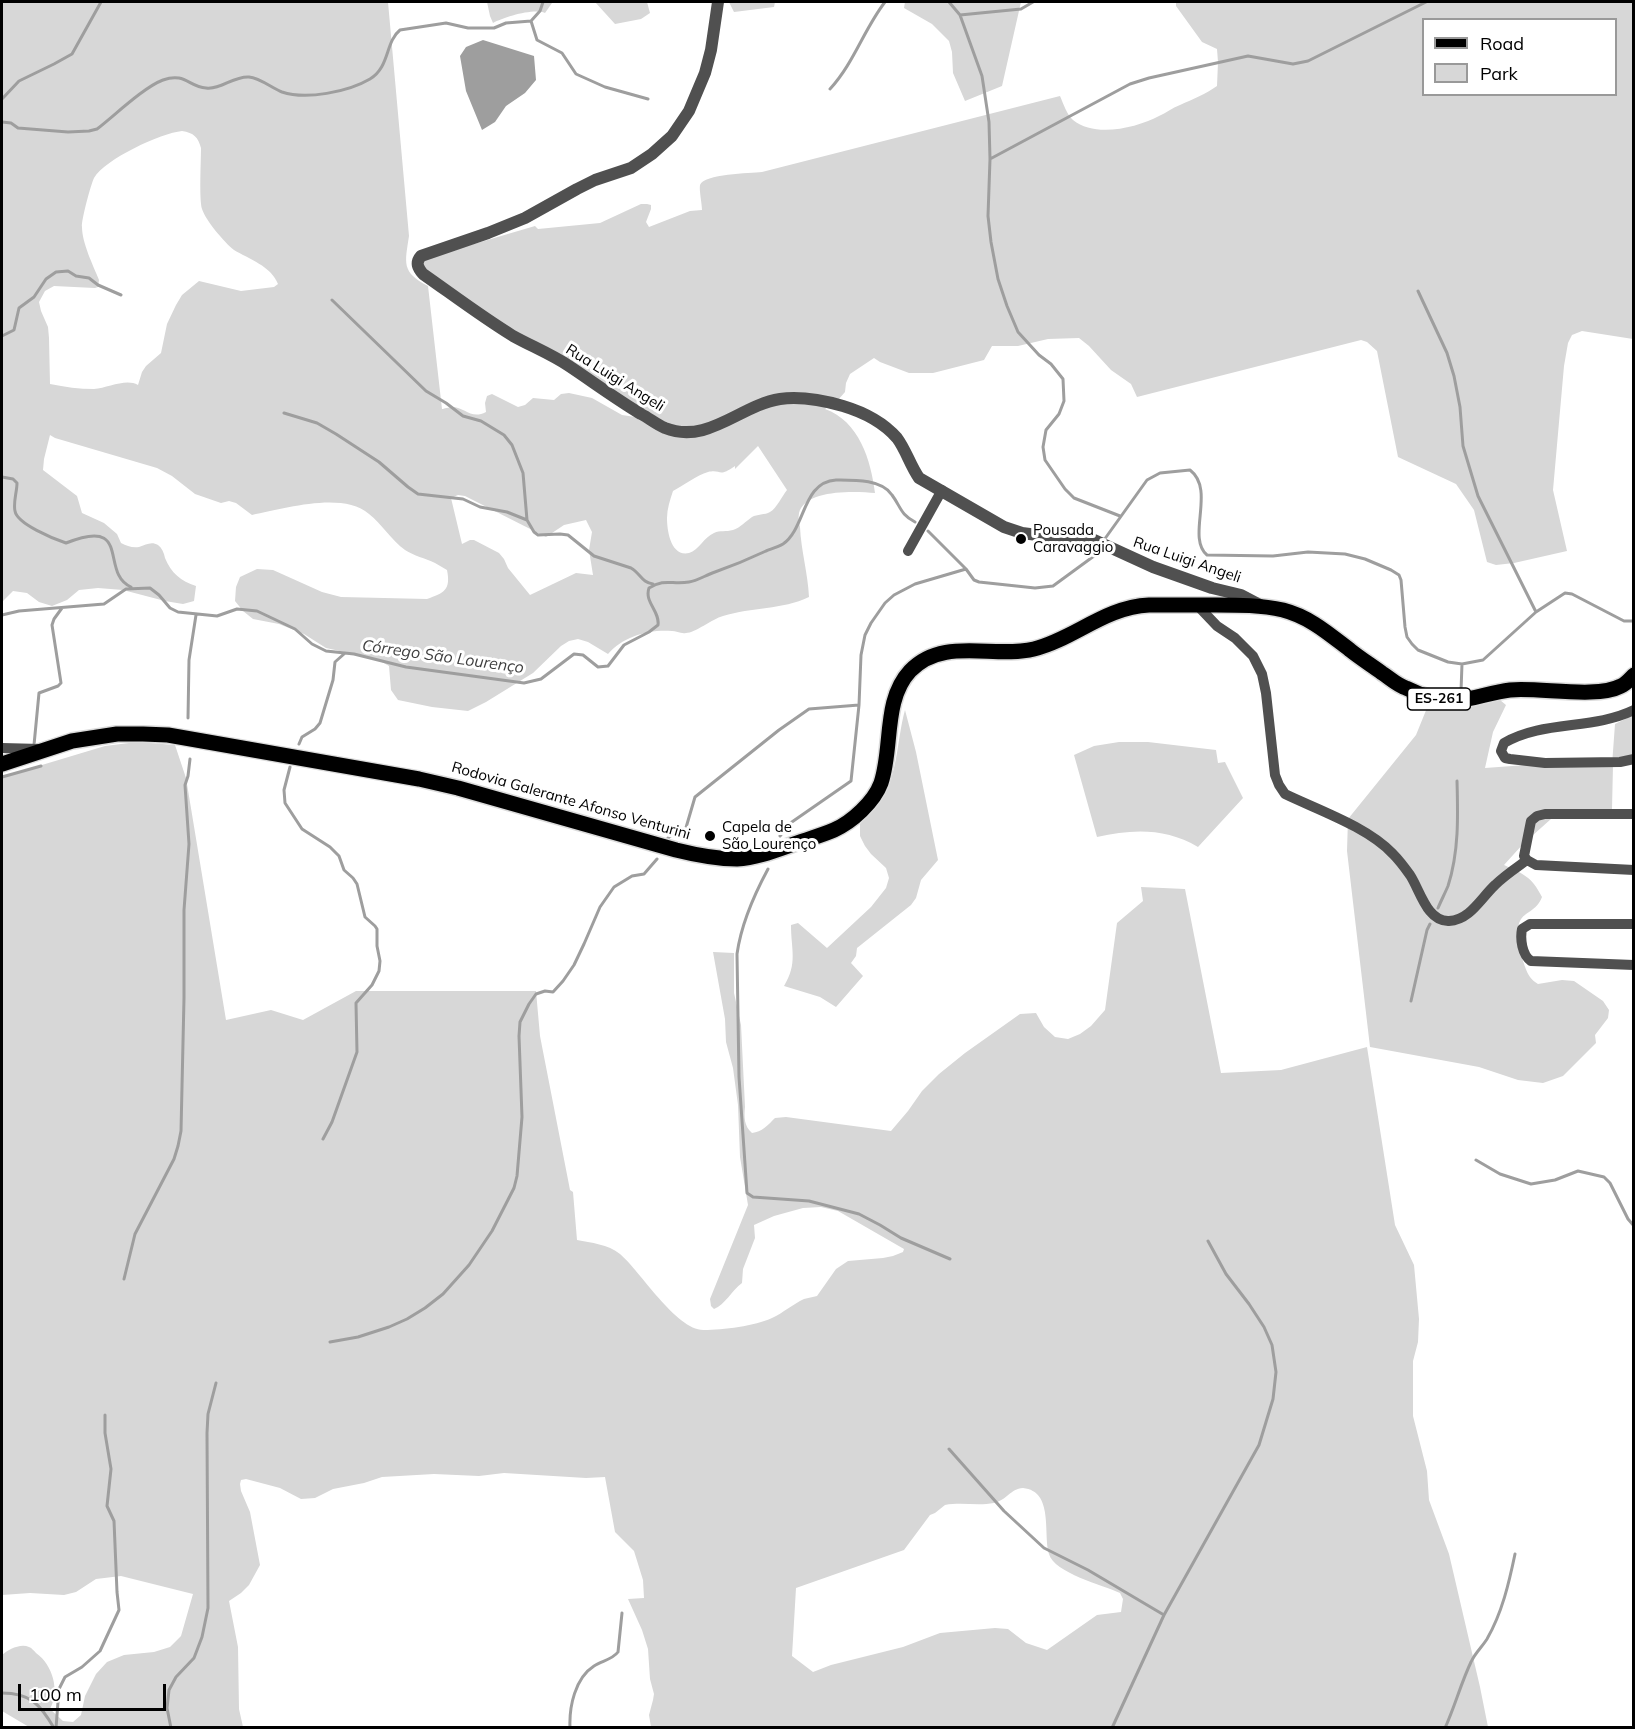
<!DOCTYPE html>
<html>
<head>
<meta charset="utf-8">
<style>
  body { margin:0 }
  #map { position:relative; width:1635px; height:1729px; overflow:hidden; background:#fff; font-family:Mulish,sans-serif }
  canvas { display:block }
  .frame { position:absolute; inset:0; border:3px solid #000; pointer-events:none }
  .legend { position:absolute; left:1422px; top:18px; width:195px; height:78px; box-sizing:border-box; background:#fff; border:2px solid #999; margin:0; padding:8px 10px; list-style:none; font-size:18px; color:#000 }
  .legend li { display:flex; align-items:center; gap:12px; height:30px }
  .legend b { width:30px; border:2px solid #999 }
  .scale { position:absolute; left:18px; top:1684px; width:148px; height:27px; box-sizing:border-box; border:3px solid #000; border-top:0; padding-left:8px; font-size:18px; line-height:21px; white-space:nowrap; color:#000; -webkit-text-stroke:4px #fff; paint-order:stroke }
</style>
</head>
<body>
<div id="map">
<canvas width="1635" height="1729"></canvas>
<div class="frame"></div>
<ul class="legend">
<li><b style="height:8px;background:#000"></b>Road</li>
<li><b style="height:16px;background:#d7d7d7"></b>Park</li>
</ul>
<div class="scale">100 m</div>
</div>
<script>
const c = document.querySelector('canvas').getContext('2d');
c.lineJoin = 'round';
function paint(path, color) { c.fillStyle = color; c.fill(path, 'evenodd'); }
function strokePath(path, color, width, dash) { c.strokeStyle = color; c.lineWidth = width; c.lineCap = dash ? 'butt' : 'round'; c.setLineDash(dash || []); c.stroke(path); }
function label(font, color, halo, rows, align = 'center') {
  c.font = font + ' Mulish,sans-serif'; c.lineWidth = 6; c.setLineDash([]); c.textBaseline = 'middle'; c.strokeStyle = halo; c.fillStyle = color; for (const [text, x, y, turn = 0] of rows) {
    c.save(); c.translate(x, y); c.rotate((+turn || 0) * Math.PI / 180); c.textAlign = isNaN(turn) ? turn : align; if (halo) c.strokeText(text, 0, 0); c.fillText(text, 0, 0); c.restore();
  }
}
paint(new Path2D(`
  M2,2H388L409,236C405,263 401,272 428,286L442,409C443,409 450,407 452,407C465,407 471,420 486,412L485,403L487,396L492,394L518,407L525,405L533,398L554,400L561,394L569,393L592,398L622,415L642,418L441,289L422,265L423,259L535,226L538,229L600,223L641,204H647L651,205V209L646,222L649,227L690,211L702,210C702,204 699,190 700,185C704,174 750,173 762,172L1060,96C1063,103 1067,115 1073,120C1095,138 1136,128 1159,116C1166,113 1172,108 1180,105C1193,99 1206,94 1217,86L1218,62L1217,49L1202,42L1176,6V2H1633V339L1582,331L1572,335L1568,343L1564,366L1553,490L1567,551L1514,563L1496,565L1487,562L1474,510L1456,484L1398,457L1377,351L1367,342L1361,340L1137,397L1131,384L1111,370L1089,346L1079,338L1048,339L1018,346H992L984,360L933,373H909L880,362L874,358L850,374L846,383L845,392L838,400L825,409C859,421 871,460 875,493C855,491 805,489 799,513C798,518 799,523 800,527C801,550 808,574 809,597C782,610 752,607 723,616C712,619 695,633 686,633C681,634 676,631 672,631C650,629 623,636 608,654L588,642L578,639L569,641L561,646L533,673L486,702L468,711L432,707L398,700L391,690L389,666L377,659L326,648L304,634L279,624L253,619L243,611L235,601L236,587L240,577L257,569L273,570L322,592L341,597L427,599C444,593 451,590 447,570C443,568 439,565 435,563C425,558 414,556 405,550C391,540 382,524 369,514C342,491 284,509 252,515L236,503L229,501L221,503L195,494L172,476L157,468L55,438L50,435L44,459L43,470L77,496L82,513L104,523L117,534L121,543C127,546 132,548 139,547C146,545 151,541 158,545C162,548 164,553 165,558C171,573 181,581 196,586L194,601L183,604L165,601L123,590L98,588L79,590L67,600L52,606L39,602L27,593L13,591L2,602ZM1424,20H1616V94H1424ZM182,131C194,133 198,137 201,148C201,162 199,198 202,209C206,221 225,243 234,250C249,259 271,266 278,284L274,287L241,291L199,281L182,295L176,305L167,324L161,353L146,366L142,372L138,385C126,378 108,388 94,389C79,389 65,387 50,384L49,338L48,327L41,311L39,302L45,291L54,286L95,288L98,287L99,280C93,265 82,243 82,227C81,221 91,184 94,178C105,159 161,133 182,131ZM758,446L787,490C782,496 777,508 770,512C765,515 757,514 752,517C746,521 740,528 733,530C726,532 720,530 714,533C704,537 699,550 689,553C671,557 667,531 667,518C667,509 670,500 673,491C683,486 697,475 708,472C722,469 718,478 735,466V469ZM458,495L465,496L546,537L564,525L586,520L592,532L589,550L593,575L576,573L530,595L508,568L504,559L499,553L474,540H470L462,544L451,498Z
  M487,2H554L552,3L545,13C534,8 504,17 493,23L490,16Z
  M595,2H647L650,13L641,19L615,24Z
  M729,2H775L774,7L734,12Z
  M905,2H1021L1002,86L965,101L953,73L952,52L949,41L932,24L904,8Z
  M1500,700L1506,705L1493,732L1485,768L1526,765H1612L1615,724L1633,715V763L1613,765L1612,809L1551,819L1523,844L1504,865C1525,875 1531,876 1542,897C1536,912 1525,911 1520,921C1514,932 1523,967 1530,977C1532,980 1535,982 1538,984L1562,980L1574,981L1603,1001L1609,1010L1608,1018L1595,1035L1596,1043L1563,1076L1543,1083L1518,1080L1479,1067L1370,1047L1347,851L1348,819L1416,735L1429,703Z
  M905,710L916,752L938,860L921,880L916,898L911,905L857,948L856,956L851,963L863,976L836,1007L820,997L784,986C798,963 791,950 791,925L798,923L827,948L871,907L886,888L889,878L886,868L871,854L865,846L860,836V824C865,818 872,813 876,807C899,779 896,742 905,710Z
  M137,742L175,745L186,778L226,1020L271,1010L303,1020L356,991H536L540,1036L570,1190L573,1192L577,1240C591,1243 608,1244 620,1254C640,1271 677,1331 704,1330C723,1330 755,1326 772,1318C783,1313 793,1304 804,1299C808,1298 813,1297 817,1296L836,1269L848,1261L883,1258L893,1256L903,1252L904,1249L838,1211L821,1207L803,1208L774,1216L754,1225L755,1238L743,1269L742,1283C732,1290 725,1305 714,1309L711,1306L710,1299L748,1205L740,1157L738,1105L733,1068L726,1042L725,1019L713,952L734,953V993L741,1025L745,1107C744,1117 744,1126 752,1133C762,1132 768,1125 775,1118L786,1117L891,1131L908,1111L922,1091L939,1074L965,1053L1020,1014L1036,1013L1044,1027L1055,1037L1068,1039L1080,1034L1091,1026L1105,1010L1117,923L1143,901L1141,887L1185,889L1221,1073L1281,1070L1367,1047L1395,1225L1414,1265L1419,1319L1418,1342L1413,1361V1416L1427,1471L1429,1500L1449,1554L1480,1687L1488,1727H651L649,1715L653,1700L654,1694L650,1679L648,1649L642,1630L628,1599L644,1598L643,1580L634,1551L615,1532L605,1477L586,1478L504,1473L479,1476L434,1474L382,1477L364,1483L333,1489L315,1498L301,1499L280,1488L246,1479L241,1480L240,1484L241,1491L250,1512L260,1565L249,1585L241,1593L229,1601L238,1647L239,1709L243,1727H29L2,1711V1655C8,1650 20,1643 29,1647C32,1648 34,1651 36,1653C53,1665 60,1691 50,1709L63,1721L73,1722L81,1715L85,1696L96,1674L107,1662L124,1655L154,1652L170,1647L181,1636L193,1594L121,1576L96,1579L76,1592L64,1595L30,1593L2,1595V777L105,746ZM1023,1488C1054,1491 1043,1534 1049,1554C1054,1573 1103,1585 1120,1593L1123,1599L1121,1612L1097,1615L1047,1650L1026,1643L1008,1629L995,1628L940,1633L903,1647L831,1665L813,1672L792,1656L796,1588L904,1550L930,1515L935,1513L945,1505C961,1502 978,1506 994,1503C1007,1500 1010,1489 1023,1488Z
  M1119,742H1148L1216,750L1218,763L1225,762L1243,798L1198,847C1166,828 1133,829 1097,837L1074,755L1094,746Z`), '#d7d7d7');
paint(new Path2D(`
  M483,40L534,56L536,80L525,93L506,106L495,122L482,130L466,91L460,56L466,47Z`), '#9e9e9e');
strokePath(new Path2D(`
  M949,2L960,15L982,76L989,122L990,159L988,216L991,242L998,279L1007,306L1018,332L1039,355L1051,364L1063,379L1064,401L1059,414L1046,430L1043,447L1045,460L1065,489L1074,498L1120,516
  M960,15L1021,9L1033,2
  M531,21L537,40L562,53L576,74L605,87L648,99
  M830,89C854,63 864,29 885,2
  M2,99L19,81L54,64L72,54L101,2
  M2,122L11,123L18,128L68,132L89,131L97,129C114,116 144,87 163,80C185,72 189,87 206,88C221,90 233,76 249,77C260,78 272,88 282,92C306,100 348,92 370,79C390,67 385,42 400,30L446,23L468,28H494L506,23L531,21L540,11L543,2
  M990,159L1130,84L1149,78L1248,56L1293,64L1308,61L1426,2
  M1418,291L1447,353L1454,376L1460,407L1463,446L1478,496L1536,612
  M332,300L426,391L446,403L463,416L481,421L504,435L512,445L523,473L527,520L534,532L538,535L560,534L568,535L594,556L631,568C640,573 642,583 653,584
  M2,336L14,330L19,308L34,297L46,279L56,272L68,271L76,276L89,278L98,285L121,295
  M284,413L317,423L336,434L379,462L408,487L418,494L463,499L480,507L507,512L527,520
  M2,477L13,479L17,483C17,492 13,502 15,511C17,524 54,539 66,543C133,516 99,573 131,587
  M928,531L966,569L974,580L979,582L1035,588L1053,586L1094,556L1100,546
  M1104,540L1147,480L1160,473L1190,470C1216,490 1186,537 1207,555L1273,556L1308,552L1345,554L1365,559L1391,570L1399,575L1401,580L1405,627L1407,637L1412,644L1418,650L1448,662L1462,664L1483,660L1536,612L1565,593L1572,594L1624,621H1634
  M2,615L19,611L104,604L126,589L150,588L159,595L170,608L178,612L217,616L237,609L257,611L295,629L312,644L326,651L354,654L406,667L524,683L541,679L574,654L583,655L598,667L608,666L624,645L649,632L658,625C660,611 644,602 649,588C665,578 672,585 689,582C697,581 706,575 715,572C732,566 749,559 766,551C771,549 778,547 783,544C806,528 802,482 836,480C853,480 882,479 892,495C901,507 900,514 915,522
  M1461,691L1462,664
  M188,718L189,660L196,615
  M299,744L302,737L315,729L320,723L333,680L335,662L344,654
  M34,745L39,693L58,686L61,683L52,625L54,619L62,608
  M290,767L284,790L285,803L302,829L330,847L339,856L344,870L353,878L357,884L365,917L375,926L377,929V946L380,961L379,971L372,985L356,1003L357,1052L332,1122L323,1139
  M2,777L41,766
  M780,836L789,824L851,781L859,705L861,655L865,635L871,623L885,603L894,595L915,584L966,569
  M668,838L675,832L685,831L695,797L779,730L809,709L859,705
  M768,869C754,895 741,925 737,954L739,1077L747,1193L753,1197L809,1201L859,1214L880,1225L901,1238L950,1259
  M1438,908C1441,901 1445,893 1448,886C1459,852 1458,816 1457,781
  M1411,1001L1427,930L1430,924
  M1476,1160L1500,1174L1531,1184L1555,1180L1578,1171L1604,1177L1610,1183L1628,1219L1634,1226
  M124,1279L135,1234L174,1159L178,1146L181,1131L184,998V910L189,844L185,785L188,776L190,759
  M330,1342L358,1337L389,1327L407,1319L425,1308L443,1294L469,1265L492,1231L514,1188L517,1176L522,1117L519,1036L520,1022L529,1004L536,994L545,991L553,992L563,981L574,965L584,944L600,907L614,887L632,876L644,874L657,859
  M949,1449L1004,1511L1044,1548L1088,1570L1164,1615
  M2,1693C30,1693 40,1704 54,1728
  M56,1728L59,1689L65,1677L82,1667L100,1651L119,1610L117,1592L114,1521L107,1506L111,1469L105,1433V1415
  M171,1728L167,1708L169,1690L176,1677L194,1658L202,1637L208,1608L207,1433L208,1414L216,1383
  M570,1728C569,1707 575,1678 594,1666C602,1661 613,1659 618,1652L622,1613
  M1112,1728L1164,1615L1259,1445L1273,1399L1276,1372L1272,1345L1264,1327L1249,1304L1226,1274L1208,1241
  M1445,1728C1455,1706 1461,1683 1471,1662C1475,1653 1482,1647 1487,1639C1502,1613 1509,1583 1515,1554`), '#9e9e9e', 3);
const primary = new Path2D(`
  M2,764L72,741L117,734H143L168,735L419,779L458,788L676,850C696,855 716,859 737,859C756,858 774,851 791,845C805,840 820,836 834,830C852,822 874,802 881,783C893,747 883,700 910,671C943,636 993,659 1034,649C1074,639 1105,607 1149,605C1171,605 1194,605 1216,605C1239,605 1261,605 1283,610C1310,617 1329,634 1350,650C1360,658 1371,665 1382,673C1390,678 1397,685 1406,688C1420,695 1438,701 1454,701C1473,700 1491,692 1510,690C1540,687 1596,699 1621,686C1626,684 1630,679 1634,675`);
strokePath(primary, '#dbdbdb', 18);
strokePath(new Path2D(`
  M908,551L942,490
  M1197,605L1217,626L1235,638L1253,656L1262,674L1266,693L1275,775L1279,785L1285,794C1318,810 1368,827 1393,854C1399,860 1405,868 1410,875C1420,890 1427,922 1449,921C1470,920 1481,898 1495,885C1504,876 1516,868 1527,860
  M1634,710C1593,730 1543,720 1504,743L1501,751L1505,758L1510,759L1545,763L1620,762L1634,759
  M2,748L41,749
  M1634,814H1545L1537,816L1531,821L1524,856L1527,860L1536,865L1634,870
  M1634,924H1530L1522,929C1520,939 1522,955 1531,961L1634,965`), '#505050', 10);
strokePath(new Path2D(`
  M718,2L711,50L705,73L689,111L672,136L652,154L631,168L595,180L577,189L525,218L488,233L421,256C415,263 418,268 423,274C453,295 482,317 513,336C531,346 551,354 569,366C593,382 616,399 641,414C649,418 656,424 665,428C708,445 740,405 780,399C802,396 822,400 843,406C863,412 883,422 897,438C906,450 910,465 919,478L1004,527L1022,533L1045,536L1094,540L1153,567L1212,588L1241,595L1260,605`), '#505050', 12);
strokePath(primary, '#000', 15);
for (const [x, y, r, color] of [
  [1021,539,6,"#000"],
  [710,836,6,"#000"]
]) { const dot = new Path2D(); dot.arc(x, y, r, 0, 2 * Math.PI); c.fillStyle = color; c.fill(dot); strokePath(dot, '#fff', 2); }
for (const [x, y, w] of [
  [1439,699,63]
]) { const box = new Path2D(); box.roundRect(x - w / 2, y - 11, w, 22, 4.5); c.fillStyle = '#fff'; c.fill(box); strokePath(box, '#000', 1.5); }
label('bold 14px', '#000', null, [
  ["ES-261",1439,699]
]);
label('15px', '#000', '#fff', [
  ["Rua Luigi Angeli",615,378,32],
  ["Rua Luigi Angeli",1187,560,19],
  ["Rodovia Galerante Afonso Venturini",571,801,16]
]);
label('15px', '#000', '#fff', [
  ["Pousada",1033,530],
  ["Caravaggio",1033,547],
  ["Capela de",722,827],
  ["São Lourenço",722,844]
], 'left');
label('italic 16px', '#3f3f3f', '#fff', [
  ["Córrego São Lourenço",443,657,8]
]);
</script>
</body>
</html>
